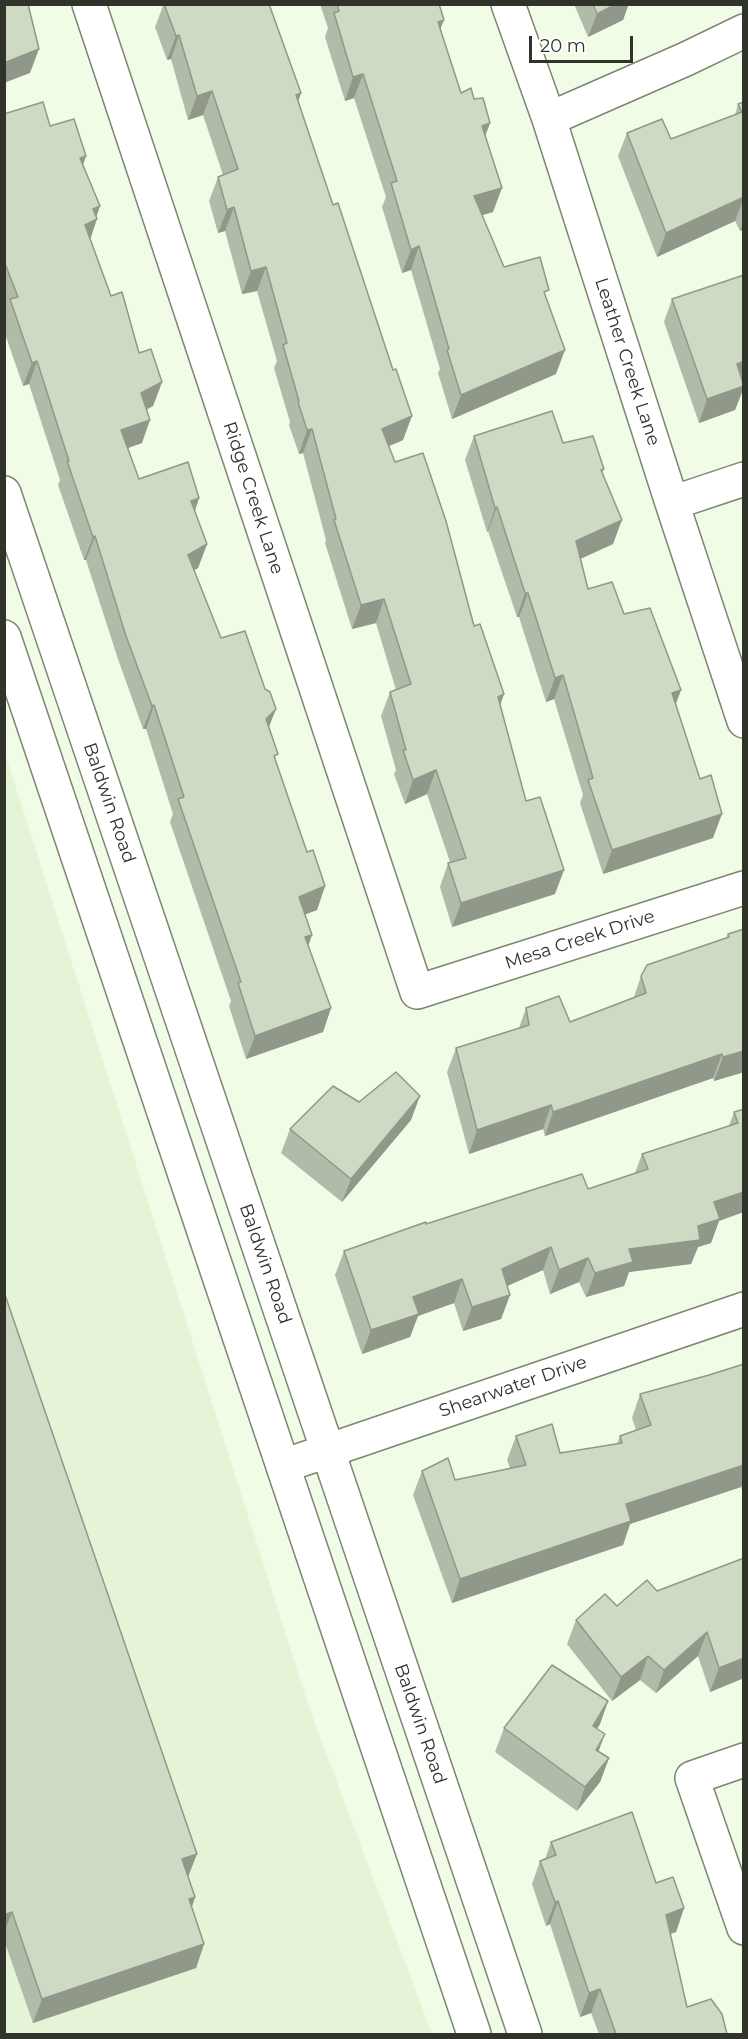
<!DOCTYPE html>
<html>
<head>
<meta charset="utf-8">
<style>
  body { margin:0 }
  #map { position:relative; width:748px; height:2039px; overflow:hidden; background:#f1fce6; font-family:Montserrat,sans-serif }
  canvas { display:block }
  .frame { position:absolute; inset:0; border:6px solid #2f332a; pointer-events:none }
  .scale { position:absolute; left:529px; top:36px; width:104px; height:27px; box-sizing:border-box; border:3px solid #2f332a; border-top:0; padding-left:8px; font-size:18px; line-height:21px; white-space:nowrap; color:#2f332a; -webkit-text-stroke:4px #fff; paint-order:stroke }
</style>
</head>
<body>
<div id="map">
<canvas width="748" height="2039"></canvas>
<div class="frame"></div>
<div class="scale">20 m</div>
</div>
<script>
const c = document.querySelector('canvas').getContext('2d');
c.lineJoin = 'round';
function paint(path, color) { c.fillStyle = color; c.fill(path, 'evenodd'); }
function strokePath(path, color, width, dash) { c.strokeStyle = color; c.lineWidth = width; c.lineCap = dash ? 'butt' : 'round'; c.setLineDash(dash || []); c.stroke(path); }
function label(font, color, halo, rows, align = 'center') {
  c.font = font + ' Montserrat,sans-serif'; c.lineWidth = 6; c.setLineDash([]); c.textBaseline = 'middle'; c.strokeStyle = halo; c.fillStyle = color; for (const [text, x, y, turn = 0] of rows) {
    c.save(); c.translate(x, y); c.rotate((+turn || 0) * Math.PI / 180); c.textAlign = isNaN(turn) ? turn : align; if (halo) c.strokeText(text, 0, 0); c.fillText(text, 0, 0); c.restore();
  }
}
paint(new Path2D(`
  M4,750L310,1710L432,2034H5Z`), '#e5f4d7');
const street = new Path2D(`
  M89,4L417,992L744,888
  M508,4L549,119L672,503L744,721
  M549,119L686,59L744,31
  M672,503L744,479
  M744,1760L692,1778L744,1928`);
const secondary = new Path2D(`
  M4,493L525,2034
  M4,637L474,2034
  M283,1466L744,1309`);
strokePath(street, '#7c8672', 36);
strokePath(secondary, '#7c8672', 36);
strokePath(street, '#fff', 33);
strokePath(secondary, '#fff', 33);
paint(new Path2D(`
  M162,4H269L301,93L298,102L403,440L389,446L395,462L474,626L500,706L526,801L555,894L452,927L440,887L448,863L450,862L427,794L405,804L394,774L396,770L381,716L390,692L396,690L376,623L352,629L325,543L326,540L303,453L299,454L289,425L290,422L274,368L277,361L257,291L242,294L225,231L218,233L209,201L218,177L223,175L203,115L188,120L171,59L167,60L155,27L163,6Z
  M320,4H439L440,29L461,93L474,99L490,123L485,136L493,212L482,215L504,267L546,297L556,374L452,419L438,373L440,369L411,270L402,273L382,207L386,197L354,98L345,101L325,37L328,28Z
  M574,4H631L628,6L623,20L588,37Z
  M744,102V229L740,231L735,221L657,257L618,156L627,133L671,139L735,115L738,104Z
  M4,114L50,126L86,156L83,165L96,216L90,239L111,296L139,353L162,382L153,406L147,409L142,443L128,448L139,479L199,498L195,511L207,544L198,568L194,570L221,638L269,727L276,761L307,852L325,886L317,910L305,914L312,935L308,945L331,1008L323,1032L246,1059L229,1006L231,1001L170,822L173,814L146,729H143L118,659L86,560H84L58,485L60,480L29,384L23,386L4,331V315L6,311L4,308Z
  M672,299L743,382L744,388L735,410L699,423L664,322Z
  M474,436L563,443L604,469L603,472L613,544L580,559L588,589L624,614L681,690L676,704L713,838L603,874L580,803L583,795L554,699L546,702L519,617H517L488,531L487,532L465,460Z
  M744,929V1072L714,1081L713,1078L545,1136L543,1129L469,1154L447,1072L456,1048L519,1028L526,1008L570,1022L634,997L641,976L726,938L728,934Z
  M359,1102L411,1120L342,1202L281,1153L290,1129Z
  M744,1109L719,1221L711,1243L698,1247L691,1264L629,1272L624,1286L586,1297L579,1282L550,1294L543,1270L507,1286L510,1295L501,1319L463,1331L454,1303L418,1316L410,1337L362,1354L335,1275L344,1251L426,1224L588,1189L635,1173L642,1154L729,1126L734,1112Z
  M4,1292L195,1897L192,1907L204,1944L196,1968L33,2023L4,1940Z
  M744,1364V1495L741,1487L630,1524L623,1545L452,1603L413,1495L422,1471L455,1480L510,1468L507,1460L516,1436L560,1453L617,1444L620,1436L636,1430L632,1418L640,1394L709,1375Z
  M744,1558V1678L710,1692L698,1656L656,1693L640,1680L612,1701L567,1644L576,1620L617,1606Z
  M608,1701L600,1724L597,1729L598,1751L609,1758L600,1782L577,1811L495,1752L504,1728Z
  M551,1842L656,1883L684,1908L676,1932L670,1934L687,2007L727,2034H599L591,2013L580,2017L550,1924L546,1926L532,1884L540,1861L545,1859Z`), '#b1bba9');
paint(new Path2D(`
  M616,4H631L628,6L623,20L588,37L597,14Z
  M444,20L435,43L438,22Z
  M179,35L171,59L167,60L176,36Z
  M39,49L30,73L4,83V63Z
  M363,74L354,98L345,101L353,77Z
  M212,91L203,115L188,120L197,96Z
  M301,93L293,117L296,95Z
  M490,123L481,147L482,126Z
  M86,156L78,179L80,158Z
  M502,188L493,212L466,220L474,196Z
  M744,197L735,221L657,257L666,233Z
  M100,206L95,221L97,219L89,243L85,225L93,209Z
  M234,207L225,231L218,233L227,210Z
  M744,221V229L740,231Z
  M419,246L411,270L402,273L411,250Z
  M266,267L257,291L242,294L251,271Z
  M565,350L556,374L452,419L461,395Z
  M37,361L29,384L23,386L32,363Z
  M744,361V382L728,388L737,364Z
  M162,382L153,406L132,417L141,393Z
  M744,386L735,410L699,423L707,399Z
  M412,416L403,440L373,453L382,429Z
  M150,420L142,443L113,453L121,430Z
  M312,429L303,453L299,454L307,430Z
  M199,498L191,522V501Z
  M497,507L488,531L487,532L495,508Z
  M622,520L613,544L567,565L576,541Z
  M95,536L86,560H84L93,537Z
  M207,544L198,568L179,578L188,555Z
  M525,593H528L519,617H517Z
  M384,599L376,623L352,629L361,605Z
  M563,675L554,699L546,702L555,678Z
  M681,690L672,713V693Z
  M504,694L496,718L498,697Z
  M154,705L146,729H143L152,706Z
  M276,709L267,732L266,719Z
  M436,770L427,794L405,804L413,780Z
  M722,814L713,838L603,874L612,850Z
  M564,870L555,894L452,927L461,903Z
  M325,886L317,910L291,920L299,897Z
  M312,935L304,958L305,937Z
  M331,1008L323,1032L246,1059L255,1036Z
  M744,1051V1072L714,1081L723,1057Z
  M722,1054L713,1078L545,1136L553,1112Z
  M420,1096L411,1120L342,1202L351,1179Z
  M551,1105L543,1129L469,1154L477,1130Z
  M744,1192V1212L719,1221L711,1243L698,1247L691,1264L629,1272L624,1286L586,1297L595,1273L629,1249L698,1226L714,1202Z
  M551,1247L543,1270L494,1292L502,1269Z
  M588,1258L579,1282L550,1294L559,1270Z
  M462,1279L454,1303L418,1316L410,1337L362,1354L371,1330L413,1297Z
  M510,1295L501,1319L463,1331L472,1307Z
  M744,1465V1480L741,1487L630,1524L623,1545L452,1603L460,1579L626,1504Z
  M707,1632L698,1656L656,1693L664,1670Z
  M648,1656L640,1680L612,1701L621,1677Z
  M744,1658V1678L710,1692L719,1668Z
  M608,1701L600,1724L584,1750L593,1726Z
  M605,1734L596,1758V1750Z
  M609,1758L600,1782L577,1811L585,1787Z
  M197,1854L188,1877L182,1859Z
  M195,1897L187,1921L189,1899Z
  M558,1901L550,1924L546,1926L555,1902Z
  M684,1908L676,1932L657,1938L666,1915Z
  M12,1912L4,1933V1915Z
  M204,1944L196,1968L33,2023L42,1999Z
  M600,1989L591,2013L580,2017L589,1993Z`), '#909989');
const building = new Path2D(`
  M4,4H28L39,49L4,63Z
  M164,4H269L301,93L296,95L333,205L338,203L393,370L396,369L412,416L382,429L395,462L423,453L446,521L474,626L480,624L504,694L498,697L526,801L540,797L564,870L461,903L448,863L466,858L436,770L413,780L403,750H406L390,692L411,684L384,599L361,605L334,520L336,519L312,429L307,430L298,402L299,401L283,345L287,343L266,267L251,271L234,207L227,210L218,177L238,169L212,91L197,96L179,35L176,36Z
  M337,4H439L444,20L438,22L461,93L471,88L474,99L483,98L490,123L482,126L502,188L474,196L504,267L540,257L549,290L544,292L565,350L461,395L447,350L449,349L419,246L411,250L391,183L397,181L363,74L353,77L334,13L339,11Z
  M593,4H616L597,14Z
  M43,102L50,126L74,119L86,156L80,158L100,206L93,209L97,219L85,225L111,296L122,292L139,353L151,349L162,382L141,393L150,420L121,430L139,479L188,462L199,498L191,501L207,544L188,555L221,638L245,631L265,689L270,692L276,709L266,719L278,754L274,756L307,852L313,850L325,886L299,897L312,935L305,937L331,1008L255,1036L238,983L241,982L178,799L184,797L154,705L152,706L126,636L95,536L93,537L67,461H69L37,361L32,363L10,299L18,297L4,261V114Z
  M744,102V197L666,233L627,133L662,119L671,139L742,112L738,104Z
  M744,275V361L737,364L744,386L707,399L672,299Z
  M552,411L563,443L593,436L604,469L601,470L622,520L576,541L588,589L612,582L624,614L650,608L681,690L672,693L700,779L711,775L722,814L612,850L588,780L593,778L563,675L555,678L528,593H525L497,507L495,508L474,436Z
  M744,929V1051L723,1057L722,1054L553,1112L551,1105L477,1130L456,1048L529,1025L526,1008L559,996L570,1022L646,993L641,976L647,965L729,937L728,934Z
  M396,1072L420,1096L351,1179L290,1129L333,1086L359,1102Z
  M744,1109V1192L714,1202L720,1219L698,1226L700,1240L629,1249L633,1262L595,1273L588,1258L559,1270L551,1247L502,1269L510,1295L472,1307L462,1279L413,1297L419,1314L371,1330L344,1251L426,1222V1224L582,1174L588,1189L648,1169L642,1154L738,1123L734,1112Z
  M4,1292L197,1854L182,1859L195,1897L189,1899L204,1944L42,1999L12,1912L4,1915Z
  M744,1364V1465L626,1504L631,1521L460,1579L422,1471L448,1458L455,1480L526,1465L516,1436L552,1424L560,1453L622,1443L620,1436L651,1425L640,1394L709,1375Z
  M744,1558V1658L719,1668L707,1632L664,1670L648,1656L621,1677L576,1620L605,1594L617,1606L647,1580L657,1591Z
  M552,1665L608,1701L593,1726L605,1734L596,1750L609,1758L585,1787L504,1728Z
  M632,1812L656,1883L673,1877L684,1908L666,1915L687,2007L711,1999L722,2014L727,2034H616L600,1989L589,1993L558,1901L555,1902L540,1861L556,1855L551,1842Z`);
paint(building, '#cedac4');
strokePath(building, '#909989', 1.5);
label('18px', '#2f332a', '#fff', [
  ["Leather Creek Lane",627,362,72],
  ["Ridge Creek Lane",253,498,72],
  ["Baldwin Road",109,803,71],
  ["Mesa Creek Drive",580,940,-18],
  ["Baldwin Road",265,1264,71],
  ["Shearwater Drive",513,1387,-19],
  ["Baldwin Road",420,1724,71]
]);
</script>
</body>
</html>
